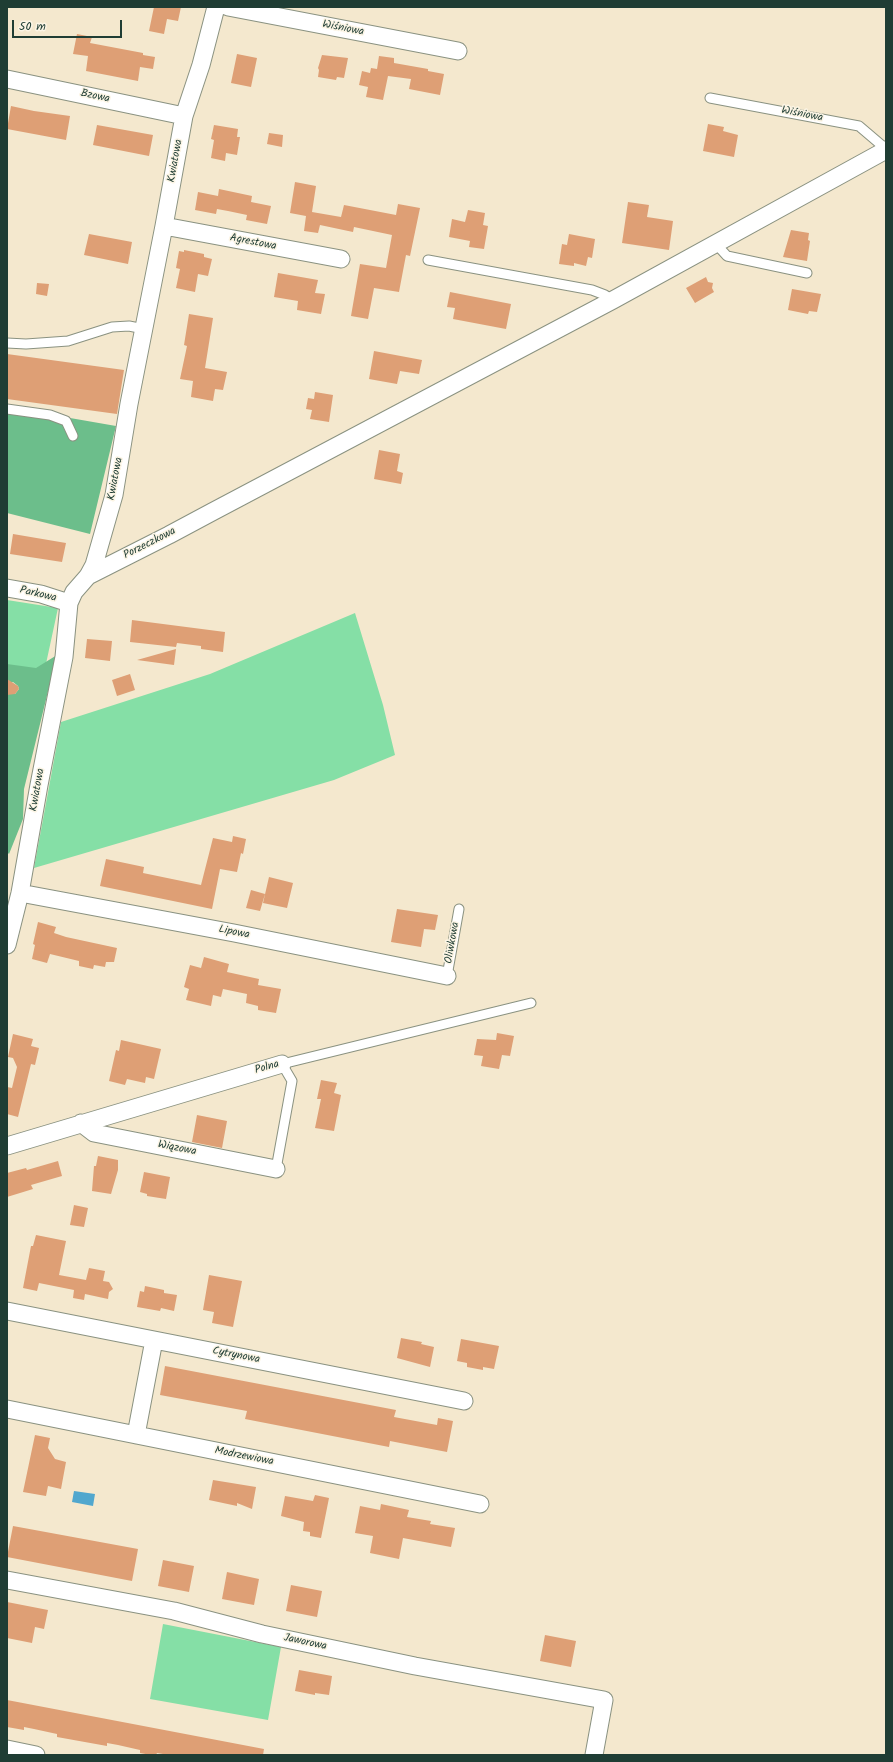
<!DOCTYPE html>
<html>
<head>
<meta charset="utf-8">
<style>
  body { margin:0 }
  #map { position:relative; width:893px; height:1762px; overflow:hidden; background:#f4e8ce; font-family:Kalam,sans-serif }
  canvas { display:block }
  .frame { position:absolute; inset:0; border:8px solid #1f3d34; pointer-events:none }
  .scale { position:absolute; left:12px; top:20px; width:110px; height:18px; box-sizing:border-box; border:2px solid #1f3d34; border-top:0; padding-left:5px; font-size:12px; line-height:14px; white-space:nowrap; color:#1f3d34; -webkit-text-stroke:3px #fcf5e5; paint-order:stroke }
</style>
</head>
<body>
<div id="map">
<canvas width="893" height="1762"></canvas>
<div class="frame"></div>
<div class="scale">50 m</div>
</div>
<script>
const c = document.querySelector('canvas').getContext('2d');
c.lineJoin = 'round';
function paint(path, color) { c.fillStyle = color; c.fill(path, 'evenodd'); }
function strokePath(path, color, width, dash) { c.strokeStyle = color; c.lineWidth = width; c.lineCap = dash ? 'butt' : 'round'; c.setLineDash(dash || []); c.stroke(path); }
function label(font, color, halo, rows, align = 'center') {
  c.font = font + ' Kalam,sans-serif'; c.lineWidth = 3; c.setLineDash([]); c.textBaseline = 'middle'; c.strokeStyle = halo; c.fillStyle = color; for (const [text, x, y, turn = 0] of rows) {
    c.save(); c.translate(x, y); c.rotate((+turn || 0) * Math.PI / 180); c.textAlign = isNaN(turn) ? turn : align; if (halo) c.strokeText(text, 0, 0); c.fillText(text, 0, 0); c.restore();
  }
}
paint(new Path2D(`
  M7,600L58,608L44,673L7,667Z
  M355,613L383,705L395,755L334,780L34,868L61,722L210,674Z
  M163,1624L281,1647L268,1720L150,1699Z`), '#85dfa6');
paint(new Path2D(`
  M7,407L116,426L90,534L7,513Z
  M57,655L24,789L23,819L9,854L7,852V691L15,694L19,689L18,686L13,682L10,683L7,686V664L36,668Z`), '#6cbe8b');
paint(new Path2D(`
  M74,1491L95,1494L93,1506L72,1502Z`), '#51a7ce');
paint(new Path2D(`
  M154,7H181L178,21L167,19L164,34L149,31Z
  M77,34L92,37L90,43L143,53V55L155,57L153,69L140,67L138,81L86,71L88,56L73,54Z
  M237,54L257,58L251,87L231,83Z
  M322,55L348,58L344,78L337,77L336,80L318,77L319,70L318,68Z
  M379,56L394,58V63L428,69V71L444,74L440,95L409,89L411,79L388,76L383,100L366,97L368,87L359,85L362,71L370,73L371,68L377,69Z
  M11,106L34,111L70,116L66,140L7,129Z
  M708,124L724,127L723,131L738,135L734,157L703,151Z
  M97,125L153,135L149,156L93,145Z
  M214,125L238,129L237,137H240L237,155L226,153L225,161L211,158L214,140L211,139Z
  M269,133L283,135L282,147L267,144Z
  M295,182L316,186L312,212L341,217L344,205L396,215L398,204L420,208L410,256L406,255L399,292L374,288L368,319L351,316L360,264L386,268L392,235L354,227L353,232L320,225L318,233L304,231L306,216L290,213Z
  M219,189L252,196L251,202L271,206L267,224L246,220L247,215L228,211L217,209L216,214L195,210L198,192L218,196Z
  M628,202L649,205L647,217L673,221L669,250L622,243Z
  M468,210L485,213L483,225L488,226L484,249L469,247L470,241L449,237L452,219L465,222Z
  M791,230L809,233L808,240L810,241L807,261L783,257Z
  M89,234L132,242L128,264L84,255Z
  M569,234L595,239L592,258L588,257L586,266L574,263V266L559,264L562,244L567,245Z
  M184,250L204,254V257L212,259L208,276L198,274L195,292L176,288L180,269L176,268L179,251L184,252Z
  M278,273L318,280L315,293L325,294L321,314L297,310L298,301L274,297Z
  M706,277L708,282L713,283L712,288L714,292L695,303L686,288Z
  M37,283L49,284L47,296L36,294Z
  M792,289L821,294L817,312L809,311L808,314L788,310Z
  M450,292L511,304L506,329L453,319L455,308L447,307Z
  M189,314L213,318L205,368L227,372L223,390L215,389L213,401L191,397L193,381L180,379L187,346L184,345Z
  M374,351L422,360L419,374L400,371L397,384L369,379Z
  M7,354L124,370L117,414L7,399Z
  M315,392L333,395L329,422L310,419L312,410L306,409L308,398L314,399Z
  M379,450L400,454L397,471L403,473L401,484L374,479Z
  M13,534L66,543L62,562L10,554Z
  M132,620L225,632L223,652L201,649V646L177,643L176,647L130,642Z
  M87,639L112,641L110,661L85,658Z
  M176,649L174,665L137,660Z
  M130,674L135,690L117,696L112,680Z
  M7,679L18,686L19,689L15,694L7,695Z
  M233,836L246,839L243,854L241,853L237,872L220,869L212,909L100,886L106,859L144,867L143,873L201,885L213,838L232,842Z
  M269,877L293,883L287,908L263,903Z
  M251,890L265,894L260,911L246,908Z
  M397,909L438,915L435,930L424,929L421,947L391,942Z
  M38,922L56,927L54,933L66,937L117,948L114,962H106L105,967L94,965L93,969L79,966V961L50,954L47,963L32,959L35,945L33,944Z
  M204,957L229,964L227,972L259,979L258,985L281,989L276,1013L258,1010V1006L246,1003L247,994L223,989L221,997L213,995L211,1006L186,1000L189,989L184,987L190,965L201,968Z
  M497,1033L514,1036L510,1056L502,1055L499,1069L481,1066L483,1056L474,1055L477,1039L496,1040Z
  M13,1034L33,1039L31,1046L39,1048L35,1065L31,1064L18,1117L7,1114V1087L12,1088L17,1067L13,1058L8,1057Z
  M121,1040L161,1049L154,1079L146,1077L145,1083L127,1079L125,1085L109,1081L116,1050L119,1051Z
  M321,1080L337,1083L334,1093L341,1095L334,1131L315,1128L321,1099H317Z
  M197,1115L227,1121L222,1148L192,1142Z
  M98,1156L118,1160V1170L111,1194L92,1191L94,1166H96Z
  M58,1161L62,1176L31,1185L33,1189L7,1197V1173L26,1168L27,1170Z
  M144,1172L170,1177L166,1199L147,1196V1194L140,1192Z
  M74,1205L88,1208L84,1227L70,1225Z
  M36,1235L66,1241L59,1275L86,1280L89,1268L105,1271L103,1281L109,1282L113,1289L109,1292L108,1299L85,1294L84,1300L73,1298L74,1290L39,1283L37,1291L23,1288L31,1246H33Z
  M209,1275L242,1281L233,1327L212,1323L214,1312L203,1310Z
  M145,1286L164,1290V1293L177,1295L174,1311L161,1308L160,1311L137,1307L140,1291L144,1292Z
  M401,1338L422,1342L421,1344L434,1347L430,1367L397,1358Z
  M461,1339L499,1346L494,1369L483,1367V1370L467,1367V1363L457,1361Z
  M165,1366L396,1410L394,1417L437,1425L438,1418L453,1421L447,1452L390,1441L389,1447L245,1419L247,1411L160,1395Z
  M35,1435L50,1438L48,1448L55,1459L66,1462L61,1489L48,1486L46,1496L23,1492Z
  M213,1480L256,1487L252,1509L237,1503V1506L209,1500Z
  M315,1495L329,1498L321,1538L310,1536V1532L303,1531L304,1522L281,1516L285,1496L313,1501Z
  M381,1504L409,1510L407,1517L431,1521L430,1524L455,1528L451,1547L403,1538L399,1559L370,1553L373,1536L355,1533L360,1506L380,1510Z
  M13,1526L138,1549L132,1581L7,1557Z
  M163,1560L194,1566L189,1592L158,1586Z
  M227,1572L259,1579L254,1605L222,1599Z
  M291,1585L322,1591L317,1617L286,1611Z
  M7,1602L48,1610L44,1629L35,1627L32,1643L7,1638Z
  M545,1635L576,1641L571,1667L540,1661Z
  M299,1670L332,1676L329,1695L315,1693V1695L295,1691Z
  M7,1700L264,1749L263,1755H169L157,1753L156,1755H151L140,1753V1750L118,1745L107,1743V1746L57,1737V1734L34,1729L24,1727V1730L7,1727Z`), '#de9f75');
const service = new Path2D(`
  M710,98L859,126L886,149
  M716,244L727,256L807,273
  M428,260L592,290L605,295L613,300
  M7,343L26,344L68,341L112,327L129,326L144,329
  M7,409L50,415L66,421L73,436
  M447,976L459,909
  M276,1169L292,1081L282,1064L531,1003`);
const minor = new Path2D(`
  M228,7L458,51
  M7,79L184,116
  M164,226L341,259
  M88,576L169,535L212,512L613,300L886,150
  M7,588L41,594L69,603
  M20,893L234,933L447,976
  M7,945L20,893L39,785L64,657L69,603L74,592L88,576L94,565L114,495L129,404L164,226L184,116L201,65L216,7
  M81,1123L94,1133L276,1169
  M7,1146L282,1064
  M7,1311L464,1401
  M7,1409L480,1504
  M136,1435L154,1340
  M7,1580L174,1611L262,1634L415,1666L604,1700L594,1755
  M7,1749L36,1755`);
strokePath(service, '#8a9281', 11);
strokePath(minor, '#8a9281', 19);
strokePath(service, '#fff', 9);
strokePath(minor, '#fff', 17);
label('11px', '#1f3d34', '#fcf5e5', [
  ["Wiśniowa",343,29,11],
  ["Bzowa",95,97,12],
  ["Wiśniowa",802,115,11],
  ["Kwiatowa",176,161,-80],
  ["Agrestowa",253,243,11],
  ["Kwiatowa",116,479,-79],
  ["Porzeczkowa",150,544,-27],
  ["Parkowa",38,595,13],
  ["Kwiatowa",38,790,-80],
  ["Lipowa",234,933,11],
  ["Oliwkowa",453,943,-80],
  ["Polna",267,1068,-16],
  ["Wiązowa",177,1149,11],
  ["Cytrynowa",236,1356,11],
  ["Modrzewiowa",244,1457,11],
  ["Jaworowa",305,1643,12]
]);
</script>
</body>
</html>
